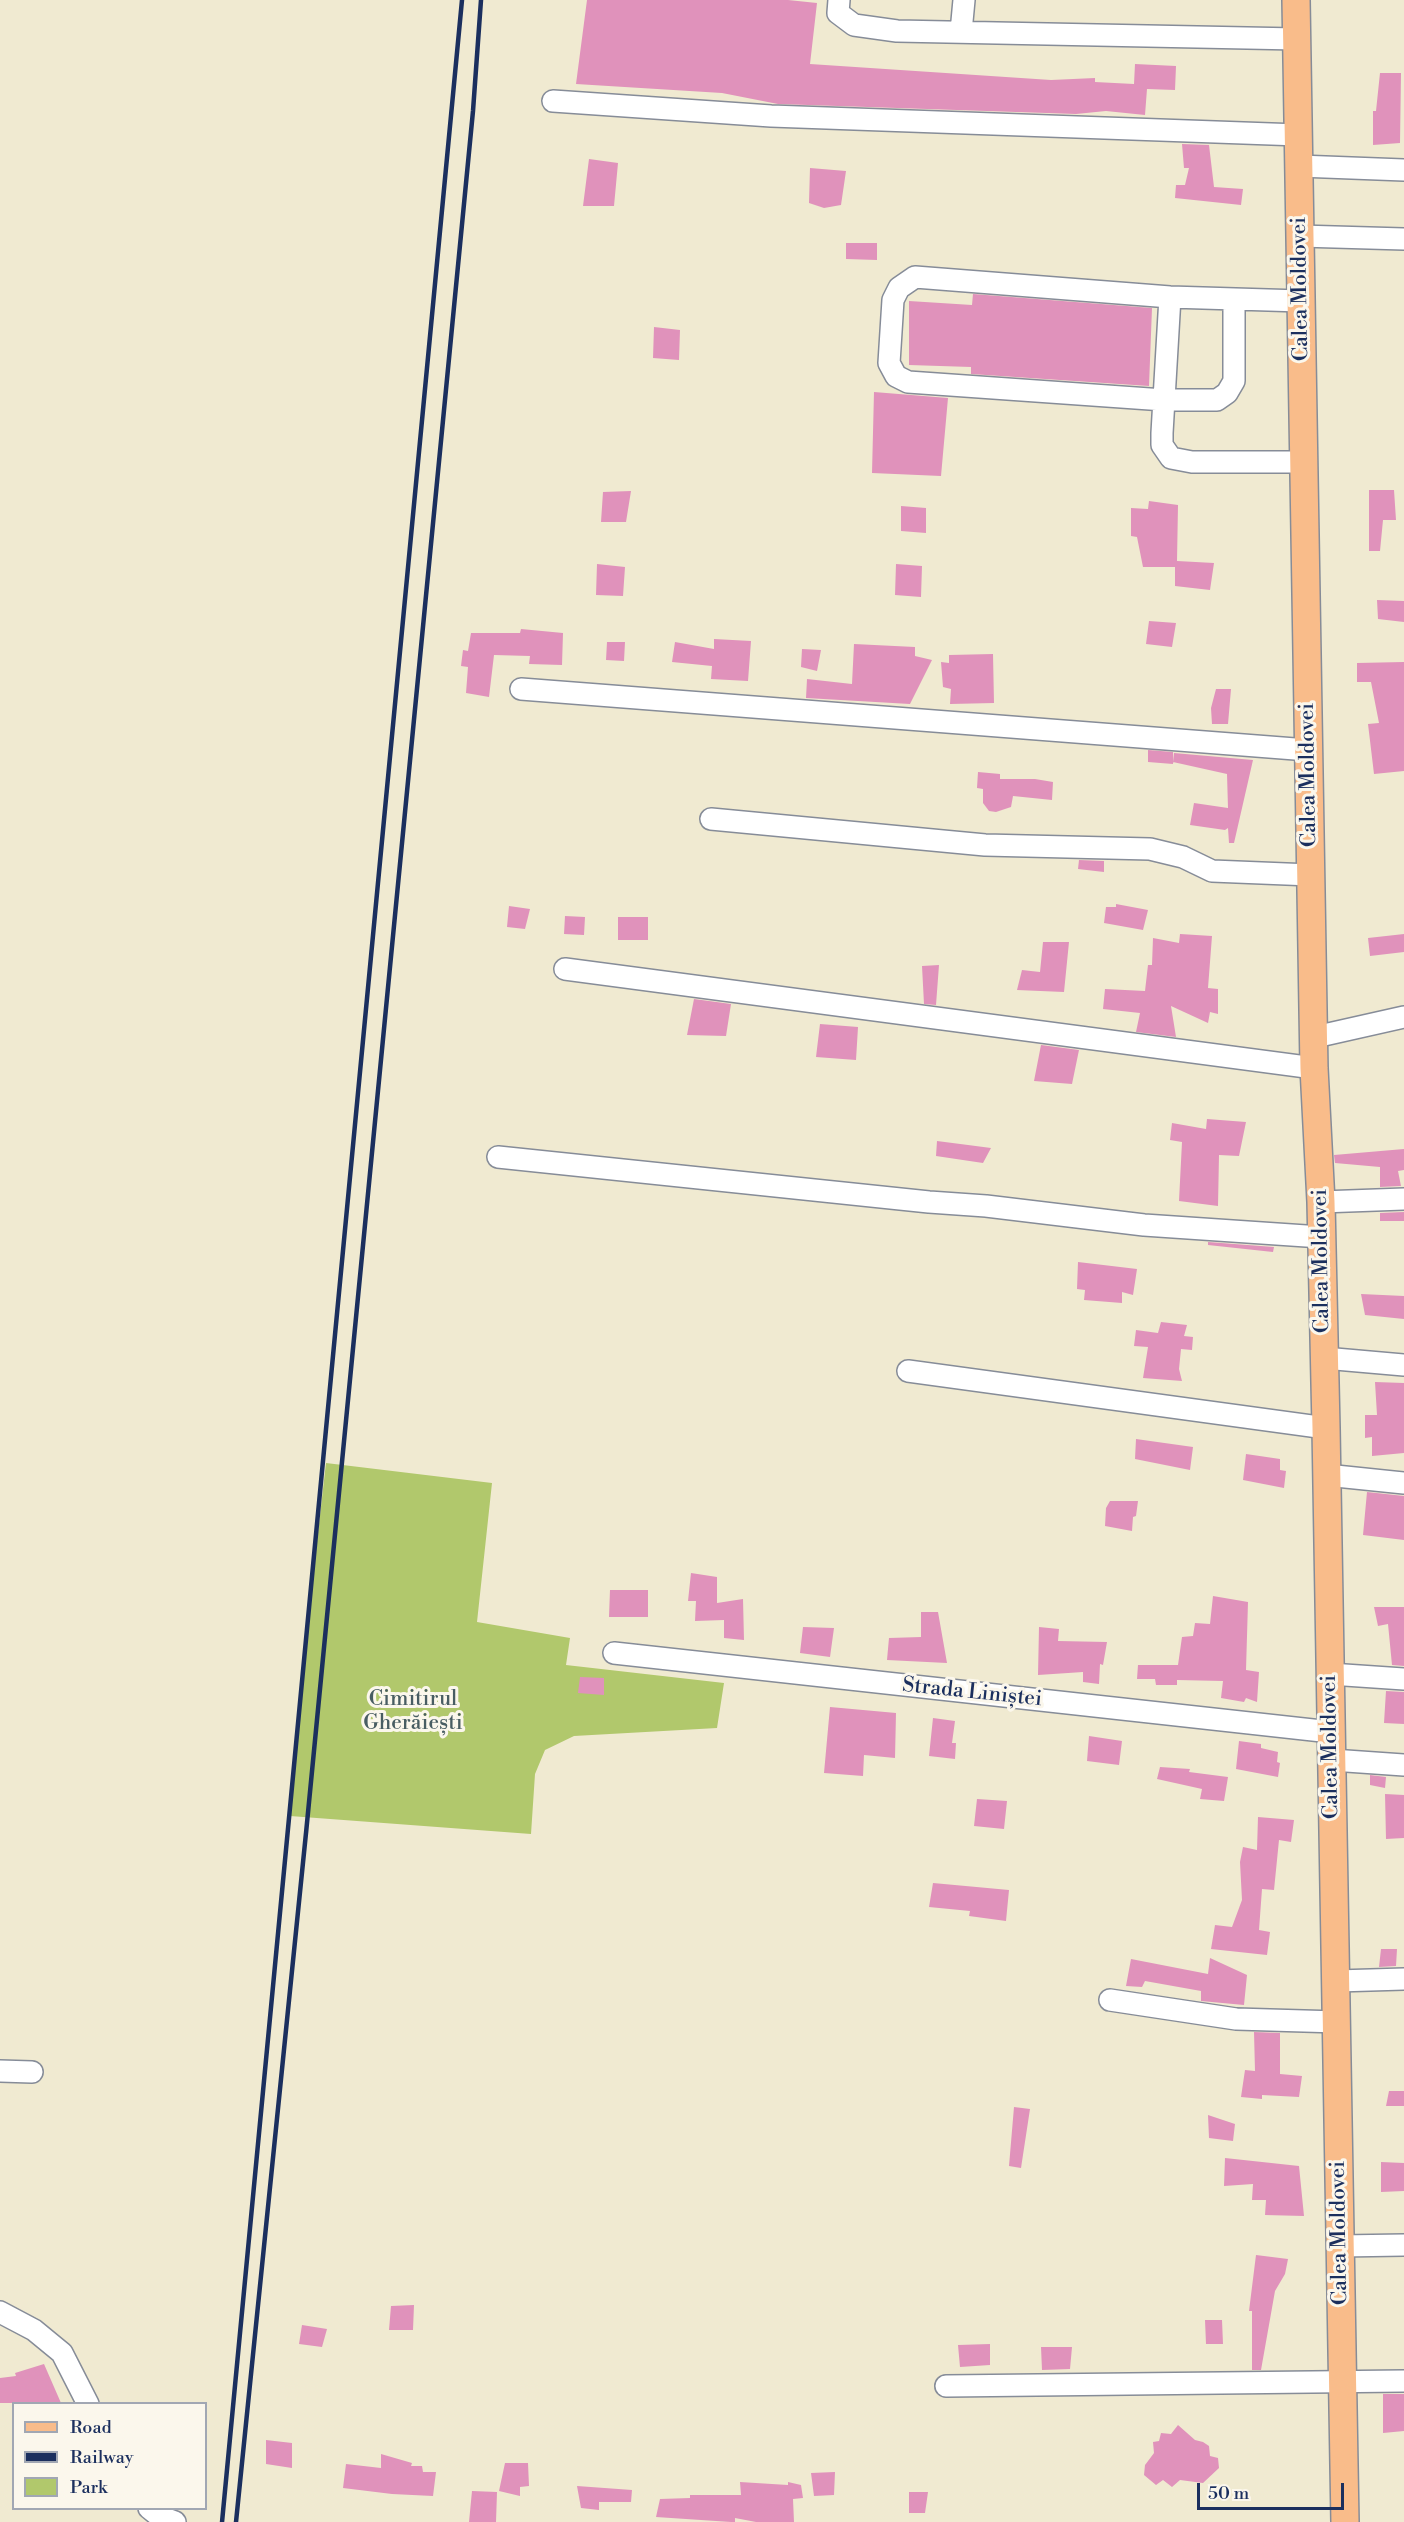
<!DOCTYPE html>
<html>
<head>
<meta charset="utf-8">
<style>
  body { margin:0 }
  #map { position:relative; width:1404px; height:2522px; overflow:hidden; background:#f0ead1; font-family:"Libre Bodoni",serif }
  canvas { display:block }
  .legend { position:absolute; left:12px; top:2402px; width:195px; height:108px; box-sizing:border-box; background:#fbf7ec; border:2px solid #a1a7b3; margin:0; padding:8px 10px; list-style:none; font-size:18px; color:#1b2f5e }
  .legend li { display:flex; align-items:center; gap:12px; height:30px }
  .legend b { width:30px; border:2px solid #a1a7b3 }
  .scale { position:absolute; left:1197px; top:2483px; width:147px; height:27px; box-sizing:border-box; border:3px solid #1b2f5e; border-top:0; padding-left:8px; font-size:18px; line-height:21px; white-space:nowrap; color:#1b2f5e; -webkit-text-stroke:4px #fbf7ec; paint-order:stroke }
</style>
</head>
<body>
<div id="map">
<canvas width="1404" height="2522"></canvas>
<ul class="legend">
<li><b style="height:8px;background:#f9bc8a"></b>Road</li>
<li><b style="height:8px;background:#1b2f5e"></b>Railway</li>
<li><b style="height:16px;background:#b1c86c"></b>Park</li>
</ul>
<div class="scale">50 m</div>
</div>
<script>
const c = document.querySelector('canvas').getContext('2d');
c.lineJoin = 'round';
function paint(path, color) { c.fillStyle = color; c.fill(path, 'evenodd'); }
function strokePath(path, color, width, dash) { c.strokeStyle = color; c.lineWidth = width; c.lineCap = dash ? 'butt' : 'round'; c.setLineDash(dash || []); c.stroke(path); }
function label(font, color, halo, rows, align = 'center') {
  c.font = font + ' "Libre Bodoni",serif'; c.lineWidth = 6; c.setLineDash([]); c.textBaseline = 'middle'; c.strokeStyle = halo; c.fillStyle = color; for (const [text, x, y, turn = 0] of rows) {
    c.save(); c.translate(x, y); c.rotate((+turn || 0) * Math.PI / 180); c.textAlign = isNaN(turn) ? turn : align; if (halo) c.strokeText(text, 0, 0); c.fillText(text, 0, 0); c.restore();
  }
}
paint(new Path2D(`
  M326,1463L492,1483L477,1622L570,1638L566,1665L724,1683L717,1728L574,1736L545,1750L535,1774L531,1834L290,1816L309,1611Z`), '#b1c86c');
paint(new Path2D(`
  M587,0H788L817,3L810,64L1051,80L1095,78V82L1134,84L1135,64L1176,66L1175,90L1147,89L1145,115L1106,111L1076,114L778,104L722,93L576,84Z
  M1380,73H1401L1400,143L1373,145V111H1376Z
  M1182,144L1209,145L1214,187L1243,189L1241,205L1175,198L1176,185H1185L1189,168H1184Z
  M589,159L618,163L614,206H583Z
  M810,168L846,171L841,205L824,208L809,203Z
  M846,243H877V260L846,259Z
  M973,294L1152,308L1149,386L971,374V367L909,365V301L972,305Z
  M654,327L680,330L679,360L653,358Z
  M874,392L948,398L941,476L872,473Z
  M1369,490H1394L1396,520H1383L1380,551H1369Z
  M631,491L626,522H601L603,492Z
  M1149,501L1178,505L1177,561L1214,563L1210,590L1175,586V567H1143L1137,537L1131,536V508L1148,509Z
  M901,506L926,508V533L901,531Z
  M597,564L625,567L623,596L596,595Z
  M896,564L922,566L921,597L895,595Z
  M1377,600L1404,601V622L1378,619Z
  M1149,621L1176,623L1172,647L1146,644Z
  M521,629L563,633L562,665L529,664L530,656L494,655L489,697L466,693L468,667L461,666L463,650L468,651L471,633H520Z
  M714,639L751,641L748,681L711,679L712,666L672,662L675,642L714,649Z
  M607,642H625L624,661L606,660Z
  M854,644L915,647V656L932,660L910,704L806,698L807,679L852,684Z
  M802,649L821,650L817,671L801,667Z
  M993,654L994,703L950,704L951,689L943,687L941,662L949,663V655Z
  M1404,662V771L1374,774L1368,724L1379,723L1371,682H1357V663Z
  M1216,689H1231L1228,724H1212L1211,708Z
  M1148,750L1173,752V764L1148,762Z
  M1174,753L1253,760L1234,843H1229L1228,828L1225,830L1190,825L1194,803L1228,808L1227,774L1173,762Z
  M978,772L1000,774V779H1035L1053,782L1052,800L1013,796L1011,807L996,812L989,811L983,803V789L977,788Z
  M1079,860L1104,861V872L1078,869Z
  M1116,904L1148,910L1143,930L1104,923L1106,907H1116Z
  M509,906L530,909L525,929L507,927Z
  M565,916L585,917L584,935L564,934Z
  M618,917H648V940H618Z
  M1180,934L1212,936L1208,988L1218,989V1014L1210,1012L1208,1023L1171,1006L1176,1037L1136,1032L1140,1013L1103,1009L1105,989L1145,991L1148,965H1152L1153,938L1179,943Z
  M1404,934V952L1370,956L1368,938Z
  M1043,942H1069L1064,992L1017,990L1022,970L1040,972Z
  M939,965L936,1005L924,1004L922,966Z
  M694,999L731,1004L726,1036L687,1035Z
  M820,1024L858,1027L856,1060L816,1057Z
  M1041,1045L1079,1050L1072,1084L1034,1081Z
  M1207,1119L1246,1122L1239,1156L1219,1155L1218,1206L1179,1201L1182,1142L1170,1140L1172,1123L1206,1129Z
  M937,1141L968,1145L991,1148L983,1163L936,1156Z
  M1404,1149V1170L1398,1171L1401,1186L1380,1187V1167L1335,1163L1334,1155Z
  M1404,1212V1221H1380V1213Z
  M1208,1242L1274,1247L1273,1252L1208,1245Z
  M1078,1262L1137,1269L1133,1295L1122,1292V1303L1084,1300L1085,1290L1077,1289Z
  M1361,1294L1404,1296V1319L1365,1315Z
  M1161,1322L1187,1325L1184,1336L1193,1337L1192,1350L1181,1349L1179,1369L1182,1381L1143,1378L1148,1347L1134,1346L1136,1330L1158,1333Z
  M1375,1382L1404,1383V1453L1372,1456V1437L1365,1438V1415H1377Z
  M1136,1439L1193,1447L1190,1470L1135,1459Z
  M1246,1454L1280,1459V1470L1286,1471L1284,1488L1243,1480Z
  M1367,1492L1404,1496V1540L1363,1535Z
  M1110,1501H1138L1136,1516L1133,1517L1132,1531L1105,1526L1106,1508Z
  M691,1573L717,1577V1603L743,1599L744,1640L724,1638V1620L695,1621L696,1601H688Z
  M610,1590H648V1617H609Z
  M1213,1596L1248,1602L1246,1670L1259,1672L1257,1702L1246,1698L1244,1702L1221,1698L1223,1681L1177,1680V1685H1156L1155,1679H1137L1138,1665H1178L1182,1637L1193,1636L1195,1623L1210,1624Z
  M1374,1607H1404V1666L1392,1665L1388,1624L1378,1626Z
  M921,1612H938L947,1663L887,1660L889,1638L921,1637Z
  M803,1627L834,1628L830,1657L800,1653Z
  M1039,1627L1059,1629L1058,1641L1107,1642L1103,1665L1100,1664L1099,1684L1083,1682V1672L1038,1675Z
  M580,1677L604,1678V1695L578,1693Z
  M1386,1691L1404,1692V1724L1384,1723Z
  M830,1707L896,1713L895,1758L864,1755L863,1776L824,1773Z
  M933,1718L955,1721L952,1743H956L955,1759L929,1756Z
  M1089,1736L1122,1741L1119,1765L1087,1761Z
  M1239,1741L1261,1744V1748L1278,1752L1277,1762L1280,1763L1278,1777L1236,1769Z
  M1160,1767L1190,1769L1189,1772L1228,1777L1224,1801L1200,1799L1202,1789L1157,1779Z
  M1370,1775L1386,1777L1385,1788L1370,1785Z
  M1385,1794L1404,1795V1838L1386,1839Z
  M977,1799L1007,1801L1004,1829L974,1826Z
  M1258,1817L1294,1820L1291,1842L1279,1840L1274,1890L1262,1889L1259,1930L1270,1932L1267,1955L1211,1949L1215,1925L1232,1927L1242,1900L1240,1862L1243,1847L1257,1850Z
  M933,1883L1009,1890L1006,1921L969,1916L970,1911L929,1907Z
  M1381,1949H1397L1396,1966L1379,1967Z
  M1210,1958L1247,1975L1244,2005L1201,2001V1991L1145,1981L1142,1987L1126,1986L1131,1959L1208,1974Z
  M1254,2032L1280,2033V2074L1302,2076L1299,2097L1262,2095V2099L1241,2097L1245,2070L1255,2071Z
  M1389,2091H1404V2106H1386Z
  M1014,2107L1030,2109L1021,2168L1009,2166Z
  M1208,2115L1235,2124L1233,2141L1209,2138Z
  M1225,2158L1299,2166L1304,2216L1265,2215L1266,2200H1252L1253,2184L1224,2186Z
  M1381,2162L1404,2163V2191L1381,2192Z
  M1256,2255L1288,2259L1285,2274L1275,2291L1261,2370H1252V2311H1249Z
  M414,2305L413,2330H389L391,2306Z
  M1205,2320H1222L1223,2344H1206Z
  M302,2325L327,2329L322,2347L299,2344Z
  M990,2344V2365L960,2367L958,2345Z
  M1041,2347H1072L1070,2369L1042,2370Z
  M44,2364L61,2403H0V2378L16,2376L15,2373Z
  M1383,2394H1404V2431L1383,2433Z
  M1178,2425L1195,2440L1203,2442L1209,2446L1210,2456L1218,2458L1219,2468L1203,2483L1180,2480L1172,2487L1163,2480L1156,2485L1144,2475L1145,2465L1154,2453L1153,2442L1159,2441L1161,2433L1171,2434Z
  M266,2440L292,2443V2468L266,2464Z
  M381,2454L412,2463L411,2466H422L423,2472H436L433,2496L392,2494L343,2488L346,2464L381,2468Z
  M505,2463H528L529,2486L520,2487V2496L499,2491Z
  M835,2472L834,2495L814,2496L811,2473Z
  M740,2482L788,2485V2482L801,2485L803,2498L793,2499L794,2522H756L735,2518V2522H731L656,2517L660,2499L690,2498V2495H741Z
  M577,2486L632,2490L631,2502H599V2510L581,2508Z
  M472,2491L497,2492L496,2522H469Z
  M909,2492H928L925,2513H909Z`), '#e092bb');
const minor = new Path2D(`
  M839,0L838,13L854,25L897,31L1297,39
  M961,32L964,0
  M553,101L771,116L1299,135
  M1299,166L1404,170
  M1300,236L1404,239
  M1170,297L1162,433V445L1171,458L1192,462H1304
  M1234,299V381L1227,393L1217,400H1164L908,382L896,376L889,363L893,300L899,288L915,277L1170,297L1301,301
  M521,689L1308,750
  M711,819L985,845L1150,849L1183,857L1212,871L1311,875
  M565,969L1314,1068
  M1315,1037L1404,1017
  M498,1157L929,1202L986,1206L1144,1225L1321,1237
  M1321,1202L1404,1199
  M1324,1358L1404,1365
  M908,1371L1326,1428
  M1326,1475L1404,1483
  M614,1653L1331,1732
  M1330,1674L1404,1679
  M1332,1760L1404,1765
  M1337,1981L1404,1979
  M1110,2000L1236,2019L1338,2022
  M0,2071L32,2072
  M1340,2246L1404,2245
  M0,2312L34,2330L62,2353L88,2404
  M946,2386L1404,2381
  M149,2508L159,2516L175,2522`);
const major = new Path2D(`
  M1296,0L1314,1068L1321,1202L1326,1428L1345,2522`);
strokePath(minor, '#868c98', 24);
strokePath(major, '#868c98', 30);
strokePath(minor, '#fff', 21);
strokePath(major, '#f9bc8a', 27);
strokePath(new Path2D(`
  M222,2522L462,0
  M236,2522L306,1833L473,111L481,0`), '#1b2f5e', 4.5);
label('21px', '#1b2f5e', '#fbf7ec', [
  ["Calea Moldovei",1301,289,-91],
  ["Calea Moldovei",1309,775,-91],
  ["Calea Moldovei",1322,1261,-91],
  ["Strada Liniștei",972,1693,6],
  ["Calea Moldovei",1331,1747,-91],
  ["Calea Moldovei",1340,2233,-91]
]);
label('21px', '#485d62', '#fbf7ec', [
  ["Cimitirul",413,1700],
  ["Gherăiești",413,1724]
]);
</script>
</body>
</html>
